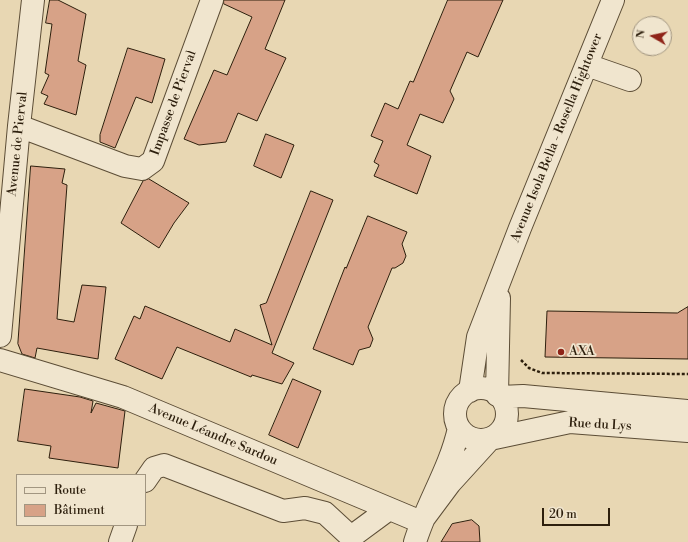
<!DOCTYPE html>
<html>
<head>
<meta charset="utf-8">
<style>
  body { margin:0 }
  #map { position:relative; width:688px; height:542px; overflow:hidden; background:#e8d7b3; font-family:"Libre Bodoni",serif }
  canvas { display:block }
  .legend { position:absolute; left:16px; top:474px; width:130px; height:52px; box-sizing:border-box; background:#f0e5ce; border:1px solid #a29681; margin:0; padding:5px 7px; list-style:none; font-size:12px; color:#2d1f0d }
  .legend li { display:flex; align-items:center; gap:8px; height:20px }
  .legend b { width:20px; border:1px solid #a29681 }
  .north { position:absolute; left:632px; top:16px; width:40px; height:40px; box-sizing:border-box; background:#f0e5ce; border:1px solid #a29681; border-radius:50%; rotate:279deg; font-size:11px; font-weight:700; line-height:16px; text-align:center; color:#2d1f0d }
  .north::after { content:''; display:block; margin:auto; width:14px; height:18px; background:#8f2418; clip-path:polygon(50% 0,100% 100%,50% 72%,0 100%) }
  .scale { position:absolute; left:542px; top:508px; width:68px; height:18px; box-sizing:border-box; border:2px solid #2d1f0d; border-top:0; padding-left:5px; font-size:12px; line-height:14px; white-space:nowrap; color:#2d1f0d; -webkit-text-stroke:3px #f0e5ce; paint-order:stroke }
</style>
</head>
<body>
<div id="map">
<canvas width="688" height="542"></canvas>
<ul class="legend">
<li><b style="height:5px;background:#f0e5ce"></b>Route</li>
<li><b style="height:11px;background:#d7a287"></b>Bâtiment</li>
</ul>
<div class="north">N</div>
<div class="scale">20 m</div>
</div>
<script>
const c = document.querySelector('canvas').getContext('2d');
c.lineJoin = 'round';
function paint(path, color) { c.fillStyle = color; c.fill(path, 'evenodd'); }
function strokePath(path, color, width, dash) { c.strokeStyle = color; c.lineWidth = width; c.lineCap = dash ? 'butt' : 'round'; c.setLineDash(dash || []); c.stroke(path); }
function label(font, color, halo, rows, align = 'center') {
  c.font = font + ' "Libre Bodoni",serif'; c.lineWidth = 3.5; c.setLineDash([]); c.textBaseline = 'middle'; c.strokeStyle = halo; c.fillStyle = color; for (const [text, x, y, turn = 0] of rows) {
    c.save(); c.translate(x, y); c.rotate((+turn || 0) * Math.PI / 180); c.textAlign = isNaN(turn) ? turn : align; if (halo) c.strokeText(text, 0, 0); c.fillText(text, 0, 0); c.restore();
  }
}
const building = new Path2D(`
  M50,0H58L86,14L78,61L86,65L76,115L44,104L48,96L41,93L49,75L45,73L52,24L46,23Z
  M224,0H285L265,49L286,58L257,121L238,113L226,142L199,145L184,139L214,70L227,75L252,17L224,4Z
  M448,0H503L478,57L467,52L450,91L454,99L443,123L420,114L407,145L431,156L417,194L374,176L379,165L374,162L383,141L371,136L385,103L398,109L410,81L413,82Z
  M128,48L165,59L152,103L136,97L115,148L100,142V135Z
  M266,134L294,145L281,178L254,166Z
  M31,166L65,169L62,183L67,185L57,319L74,322L82,285L106,287L98,359L37,348L35,358L22,354L18,344Z
  M149,179L189,203L174,223L159,248L121,223L143,181Z
  M311,191L333,200L272,353L294,363L282,384L252,375L251,377L177,347L162,379L115,359L134,316L140,319L145,306L230,342L235,329L272,345L260,305L266,303Z
  M368,216L407,232L402,244L406,256L403,263L395,268H392L368,327L373,339L370,347L359,350L353,365L313,349L345,267L346,268Z
  M688,307V359L545,357L547,311L677,313Z
  M293,379L321,391L298,448L269,435Z
  M25,389L80,397L93,401L91,413L96,403L125,411L118,468L49,458L51,446L18,441Z
  M472,520L479,526L480,542H441L452,524Z`);
paint(building, '#d7a287');
strokePath(building, '#2d1f0d', 1);
const minor = new Path2D(`
  M587,65L630,80
  M19,126L125,166L142,169L153,161L212,0
  M0,336L19,126L33,0
  M0,360L123,397L421,522
  M455 414a26 26 0 1 1 52 0a26 26 0 1 1-52 0Z
  M470,391L478,337L520,228L613,0
  M497,395L499,298
  M500,397L523,396L688,411
  M145,481L154,468L164,465L283,511L305,508L325,513L351,537L389,509
  M421,522L450,483L490,439L570,422L688,431
  M120,542L126,525
  M415,542C427,503 450,469 459,428`);
strokePath(minor, '#5c4d36', 24);
strokePath(new Path2D(`
  M521,360L529,368L542,373L688,374`), '#2d1f0d', 2.5, [3, 2]);
strokePath(minor, '#f0e5ce', 22);
for (const [x, y, r, color] of [
  [561,352,4,"#8f2418"]
]) { const dot = new Path2D(); dot.arc(x, y, r, 0, 2 * Math.PI); c.fillStyle = color; c.fill(dot); strokePath(dot, '#f0e5ce', 1.5); }
label('13px', '#2d1f0d', '#f0e5ce', [
  ["Impasse de Pierval",174,103,-70],
  ["Avenue Isola Bella - Rosella Hightower",557,138,-68],
  ["Avenue de Pierval",18,144,-84],
  ["Rue du Lys",600,425,3],
  ["Avenue Léandre Sardou",213,435,23]
]);
label('13px', '#2d1f0d', '#f0e5ce', [
  ["AXA",569,352]
], 'left');
</script>
</body>
</html>
